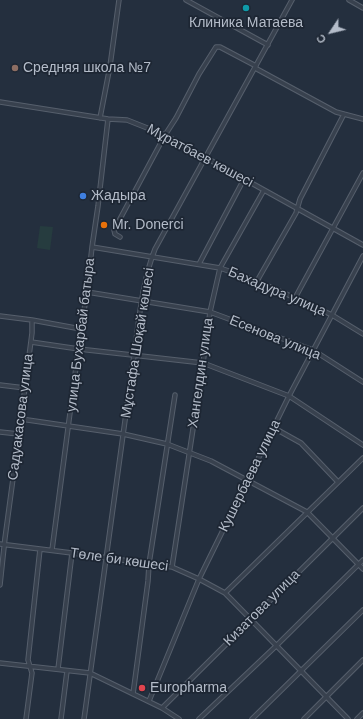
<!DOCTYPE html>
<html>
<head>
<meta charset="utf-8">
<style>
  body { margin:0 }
  #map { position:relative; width:363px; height:719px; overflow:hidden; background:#242f3e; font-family:Helvetica,sans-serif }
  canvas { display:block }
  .north { position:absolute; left:311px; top:12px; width:40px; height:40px; -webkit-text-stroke:3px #1d2633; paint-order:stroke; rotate:235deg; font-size:11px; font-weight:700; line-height:16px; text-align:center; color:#b4bcc9 }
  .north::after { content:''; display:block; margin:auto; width:14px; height:18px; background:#b4bcc9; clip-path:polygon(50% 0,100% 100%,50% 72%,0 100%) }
</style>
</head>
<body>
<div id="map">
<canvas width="363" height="719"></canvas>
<div class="north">С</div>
</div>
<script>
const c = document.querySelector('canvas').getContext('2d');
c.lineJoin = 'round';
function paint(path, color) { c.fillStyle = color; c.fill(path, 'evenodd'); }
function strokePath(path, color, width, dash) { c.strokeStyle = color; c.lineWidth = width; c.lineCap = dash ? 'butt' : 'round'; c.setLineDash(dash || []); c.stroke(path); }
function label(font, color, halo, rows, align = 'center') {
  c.font = font + ' Helvetica,sans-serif'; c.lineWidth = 3.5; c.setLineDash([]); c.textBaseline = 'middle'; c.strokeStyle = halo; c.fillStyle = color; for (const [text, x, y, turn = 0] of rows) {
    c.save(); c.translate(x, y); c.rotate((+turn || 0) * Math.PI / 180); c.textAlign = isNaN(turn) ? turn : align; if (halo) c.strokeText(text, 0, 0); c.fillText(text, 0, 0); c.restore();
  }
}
paint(new Path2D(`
  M40,226L53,227L50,250L37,248Z`), '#263c3f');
const minor = new Path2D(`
  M186,0L268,45
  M349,0L363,8
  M255,68L336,112L363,119
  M0,102L108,119L127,120L165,135L363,245
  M100,118L110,66L119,0
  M120,237L115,234L114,230L165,135L176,118L199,74L216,47H220L256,66
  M92,247L220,268L257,281L295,298L332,315L363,334
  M199,264L244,179
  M257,281L296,213L300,199L344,114
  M87,292L210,312L313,350L363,382
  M295,298L363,173
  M0,316L32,320L81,329
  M31,342L79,349L203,363L289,396L363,445
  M0,385L25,388
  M21,419L123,434L167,444L211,461L307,512L363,569
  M274,428L301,443L338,482
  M0,432L19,434
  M0,544L72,553L172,567L199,579L225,593L348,719
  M52,550L81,329L87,292L92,247L98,206L108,119
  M172,567L203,363L210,312L220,268L264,190
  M0,585L5,538L19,434L32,333V320
  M225,593L363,458
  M0,663L90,673L162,708L179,719
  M58,669L72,553
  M133,694L148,581L149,564L175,395
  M149,701L199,579L289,396L363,256
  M162,708L363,508
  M26,719L32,673L28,660L40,549
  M61,719L67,671
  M84,719L134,355C139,320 142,282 155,249L292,0
  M199,719L276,646L363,560
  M252,719L363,610
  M304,719L363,660
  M357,719L363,713`);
strokePath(minor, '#565f6c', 5.5);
strokePath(minor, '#38414e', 3.5);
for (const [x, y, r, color] of [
  [246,8,4,"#0f9aa8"],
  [15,68,4,"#8d6e63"],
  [83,196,4,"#3f7fe0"],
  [104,225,4,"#e8710a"],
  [142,688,4,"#e0444e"]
]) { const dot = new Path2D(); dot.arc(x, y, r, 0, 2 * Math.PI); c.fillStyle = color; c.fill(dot); strokePath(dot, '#1d2633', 1.5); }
label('14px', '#b4bcc9', '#1d2633', [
  ["Клиника Матаева",246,23,"center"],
  ["Средняя школа №7",23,68],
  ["Жадыра",91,196],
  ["Mr. Donerci",112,225],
  ["Europharma",150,688]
], 'left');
label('14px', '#b4bcc9', '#1d2633', [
  ["Мұратбаев көшесі",200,156,28],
  ["Бахадура улица",277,292,23],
  ["улица Бухарбай батыра",81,335,-83],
  ["Есенова улица",275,338,22],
  ["Мұстафа Шоқай көшесі",138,343,-81],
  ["Хангелдин улица",201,373,-82],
  ["Садуакасова улица",21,417,-83],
  ["Кушербаева улица",250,476,-64],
  ["Төле би көшесі",119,560,8],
  ["Кизатова улица",262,608,-45]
]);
</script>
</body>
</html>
